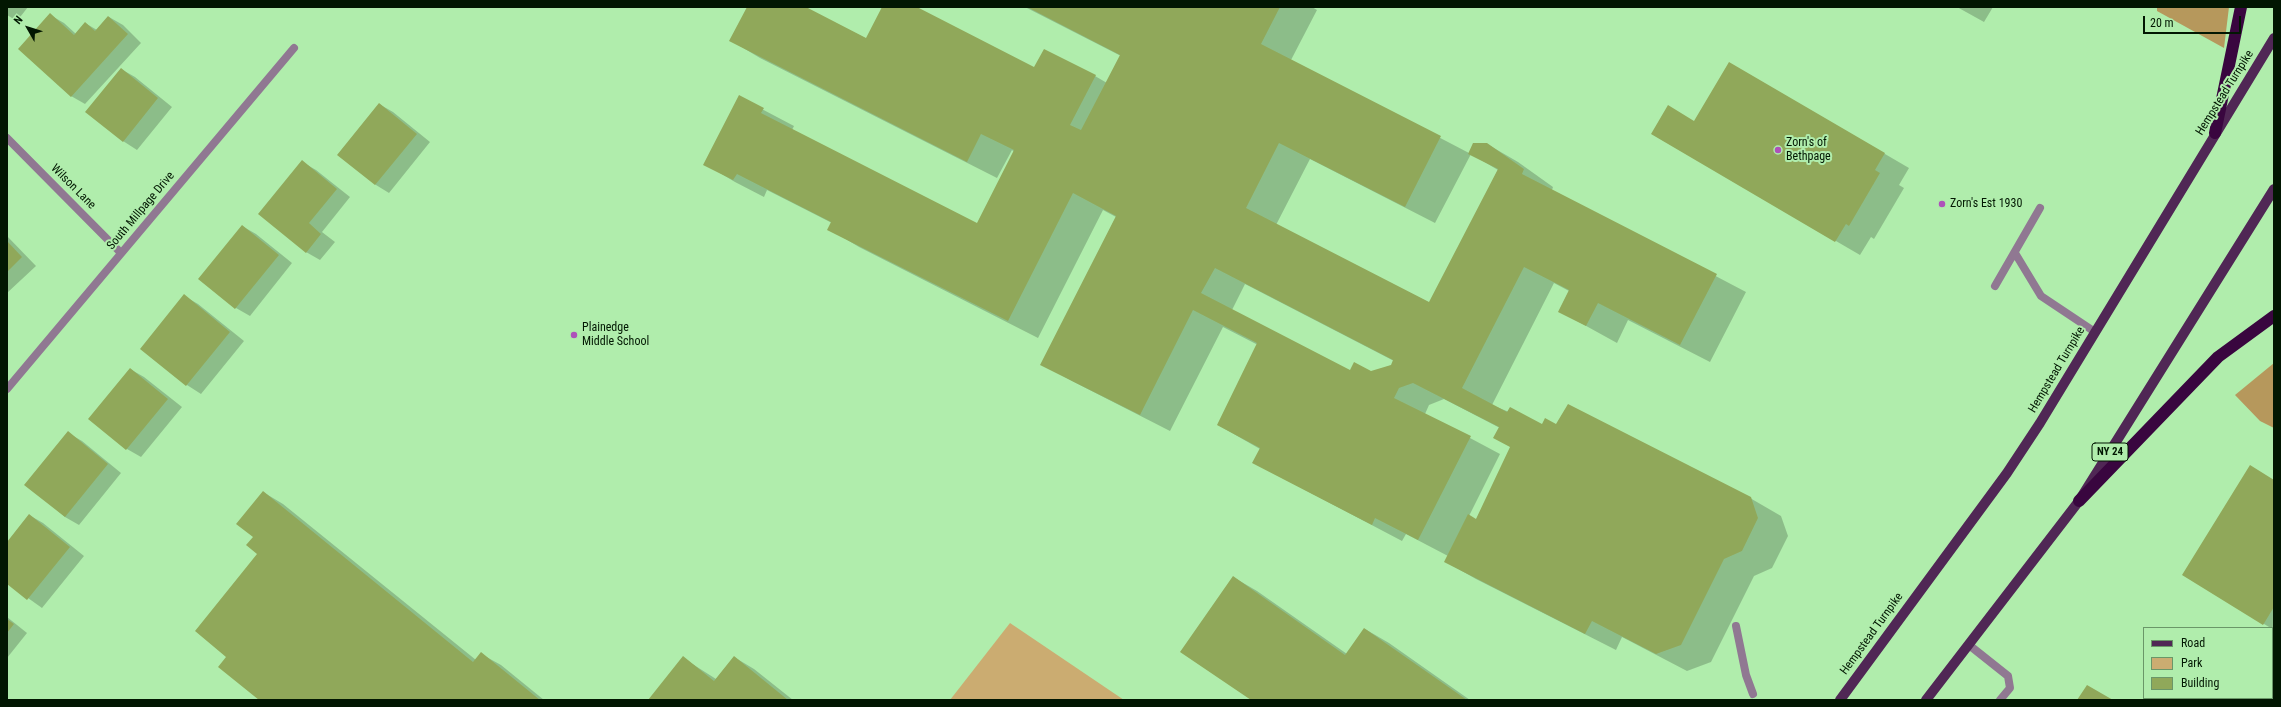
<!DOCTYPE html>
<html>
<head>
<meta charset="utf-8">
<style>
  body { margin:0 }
  #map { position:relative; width:2281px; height:707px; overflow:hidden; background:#b0edac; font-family:"Roboto Condensed",sans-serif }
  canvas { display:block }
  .frame { position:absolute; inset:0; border:8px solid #021702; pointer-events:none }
  .legend { position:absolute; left:2143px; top:627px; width:130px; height:72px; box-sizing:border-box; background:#b0edac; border:1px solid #6a9768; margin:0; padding:5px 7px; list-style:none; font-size:12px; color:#021702 }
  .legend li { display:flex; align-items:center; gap:8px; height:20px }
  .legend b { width:20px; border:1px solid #6a9768 }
  .north { position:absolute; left:8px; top:8px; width:40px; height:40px; -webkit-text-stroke:3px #b0edac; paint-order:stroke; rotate:309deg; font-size:11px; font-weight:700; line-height:16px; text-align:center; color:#021702 }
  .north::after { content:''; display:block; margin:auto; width:14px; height:18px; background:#021702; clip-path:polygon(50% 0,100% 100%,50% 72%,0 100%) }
  .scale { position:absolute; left:2143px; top:16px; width:98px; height:18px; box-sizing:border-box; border:2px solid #021702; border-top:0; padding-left:5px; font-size:12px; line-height:14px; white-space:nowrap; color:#021702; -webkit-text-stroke:3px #b0edac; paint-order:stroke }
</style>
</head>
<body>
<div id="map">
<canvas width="2281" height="707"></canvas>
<div class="frame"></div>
<ul class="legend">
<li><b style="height:5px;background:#502755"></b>Road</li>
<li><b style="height:11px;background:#cbac71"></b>Park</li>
<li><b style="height:11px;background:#90a85a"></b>Building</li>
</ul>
<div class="north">N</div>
<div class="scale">20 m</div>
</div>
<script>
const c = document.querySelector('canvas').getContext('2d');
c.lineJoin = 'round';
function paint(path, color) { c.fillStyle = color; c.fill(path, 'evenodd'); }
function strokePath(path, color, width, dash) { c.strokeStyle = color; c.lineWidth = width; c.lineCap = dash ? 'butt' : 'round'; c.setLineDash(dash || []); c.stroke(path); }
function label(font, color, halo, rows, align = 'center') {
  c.font = font + ' "Roboto Condensed",sans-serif'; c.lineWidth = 4; c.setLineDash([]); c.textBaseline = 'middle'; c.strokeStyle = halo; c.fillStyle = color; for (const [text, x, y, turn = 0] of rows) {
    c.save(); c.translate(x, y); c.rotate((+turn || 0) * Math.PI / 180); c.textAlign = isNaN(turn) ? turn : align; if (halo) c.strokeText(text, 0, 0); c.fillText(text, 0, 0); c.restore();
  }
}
paint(new Path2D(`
  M1010,623L1124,700H950Z`), '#cbac71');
paint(new Path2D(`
  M2157,7H2229L2224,48L2157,11Z
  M2274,363V428L2260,421L2235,395Z`), '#b6985c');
paint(new Path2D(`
  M7,7H28L17,21L7,15Z
  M748,7H804L867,39L883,7H914L1035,69L1095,76L1107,83L1121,56L1025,7H1312L1317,10L1291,60L1469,153L1487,144L1518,162L1553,187L1552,190L1746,292L1710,362L1628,320L1617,343L1559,311L1569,291L1554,283L1492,405L1543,426H1557L1750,498L1781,516L1788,536L1772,568L1754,576L1711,662L1687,671L1622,637L1616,650L1476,579L1446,562L1448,556L1406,534L1402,541L1254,463L1260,449L1218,425L1258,345L1223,327L1170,431L1072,381L1042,364L1116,217L1103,210L1038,338L859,247L829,229L832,223L767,190L764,197L735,182L705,164L739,97L794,126L792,130L977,224L1014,152L1012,150L997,178L760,58L730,40ZM1471,154L1498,170L1430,303L1276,225L1310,159L1435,223ZM1245,284L1394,361L1392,365L1371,372L1350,371L1232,310ZM1444,399L1500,428L1511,447L1476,520L1469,516L1500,454L1425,414L1429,405Z
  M1957,7H1993L1984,22Z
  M50,15L64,23L76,34L85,23L97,30L109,17L123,25L141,43L85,104L71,96Z
  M1729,63L1909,168L1899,185L1904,188L1874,239L1871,237L1860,255L1652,134L1695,122Z
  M121,69L135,77L172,107L137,150L123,141Z
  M379,104L393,112L430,142L389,193L376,185L338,155Z
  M302,162L316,170L350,197L322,232L335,242L320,260L306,252Z
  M242,226L256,234L292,263L250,316L236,308L200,279Z
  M7,236L36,266L7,293Z
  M184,296L198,304L244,341L201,394L187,385L141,349Z
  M130,369L144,377L182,407L141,457L127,449L90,419Z
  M68,433L82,441L121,473L79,525L65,517L26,484Z
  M2274,480V630L2183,575Z
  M263,492L283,504L476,660L481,654L501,665L544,700H260L228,656L258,554L254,537Z
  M29,515L43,523L84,556L42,608L7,583V543Z
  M1233,577L1257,591L1347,654L1365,629L1389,643L1470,700H1252Z
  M7,617L27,633L7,658Z
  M734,657L754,669L793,700H649L683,658L716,679Z`), '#0003');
paint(new Path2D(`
  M747,7H806L866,38L882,7H917L1034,67L1044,49L1096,75L1070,125L1081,130L1120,55L1027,7H1280L1261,44L1441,136L1405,207L1279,143L1246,208L1429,302L1498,169L1468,154L1473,143H1487L1524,169L1522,174L1717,274L1680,345L1598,303L1586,326L1558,312L1569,290L1524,267L1462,388L1507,412L1510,407L1542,424L1545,418L1556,424L1568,404L1751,497L1758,518L1742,551L1724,559L1681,645L1656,654L1592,621L1585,634L1444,562L1468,514L1476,519L1510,447L1493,438L1499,427L1413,383L1399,388L1394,398L1471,436L1418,540L1375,518L1372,525L1252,463L1260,448L1217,425L1257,343L1193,310L1140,415L1040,365L1116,216L1073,193L1008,321L827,230L831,222L737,174L733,180L703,165L739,95L764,108L761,113L977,223L1014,150L981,134L967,162L729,41ZM1215,268L1393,360L1391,365L1371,371L1354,362L1350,370L1201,293Z
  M50,13L74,35L85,22L95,31L108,16L128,34L71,97L18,49Z
  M1729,62L1885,153L1875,170L1880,173L1849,226L1846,224L1835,242L1651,134L1668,105L1694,121Z
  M121,68L158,98L123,142L85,112Z
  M379,103L417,134L375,185L337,155Z
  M302,160L337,189L309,223L321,234L306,253L258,214Z
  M242,225L279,255L235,309L198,279Z
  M7,241L22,257L7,272Z
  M184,294L230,332L186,386L140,349Z
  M130,368L168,399L126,450L88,419Z
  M68,431L108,464L65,517L24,485Z
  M2250,465L2274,480V607L2263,625L2182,575Z
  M263,491L473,662L481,652L540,700H259L218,667L226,657L195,631L257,554L246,545L253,537L236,524Z
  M29,514L70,547L27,600L7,584V542Z
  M1233,576L1345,655L1364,628L1467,700H1251L1180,652Z
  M7,619L14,624L7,633Z
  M683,656L714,681L734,656L788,700H648Z
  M2087,685L2113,700H2077Z`), '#90a85a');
strokePath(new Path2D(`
  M2015,253L2041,296L2095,332
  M1995,286L2040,208
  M1736,626L1746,675L1753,694
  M1969,645L2008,676L2010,688L2000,700`), '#907892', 8);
strokePath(new Path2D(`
  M7,138L121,253
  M7,389L294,48`), '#907892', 8);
strokePath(new Path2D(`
  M1840,700L2007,473L2040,423L2274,38
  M1926,700L2079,501L2274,189`), '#502755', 10);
strokePath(new Path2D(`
  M2215,133L2241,7
  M2079,501L2218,357L2274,316`), '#39063f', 12);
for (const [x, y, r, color] of [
  [1778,150,4,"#ae51ba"],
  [1942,204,4,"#ae51ba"],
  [574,335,4,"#ae51ba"]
]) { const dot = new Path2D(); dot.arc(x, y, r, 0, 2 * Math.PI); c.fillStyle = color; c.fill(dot); strokePath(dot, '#b0edac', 1.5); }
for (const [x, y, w] of [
  [2110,452,36]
]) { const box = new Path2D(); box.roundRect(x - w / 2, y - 9, w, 18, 3); c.fillStyle = '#b0edac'; c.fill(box); strokePath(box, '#021702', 1); }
label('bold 11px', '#021702', null, [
  ["NY 24",2110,452]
]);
label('12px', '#021702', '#b0edac', [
  ["Hempstead Turnpike",2225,93,-58],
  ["Wilson Lane",73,187,45],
  ["South Millpage Drive",141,211,-50],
  ["Hempstead Turnpike",2057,370,-59],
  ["Hempstead Turnpike",1872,634,-54]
]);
label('12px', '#021702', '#b0edac', [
  ["Zorn's of",1786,143],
  ["Bethpage",1786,157],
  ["Zorn's Est 1930",1950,204],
  ["Plainedge",582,328],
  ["Middle School",582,342]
], 'left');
</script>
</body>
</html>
